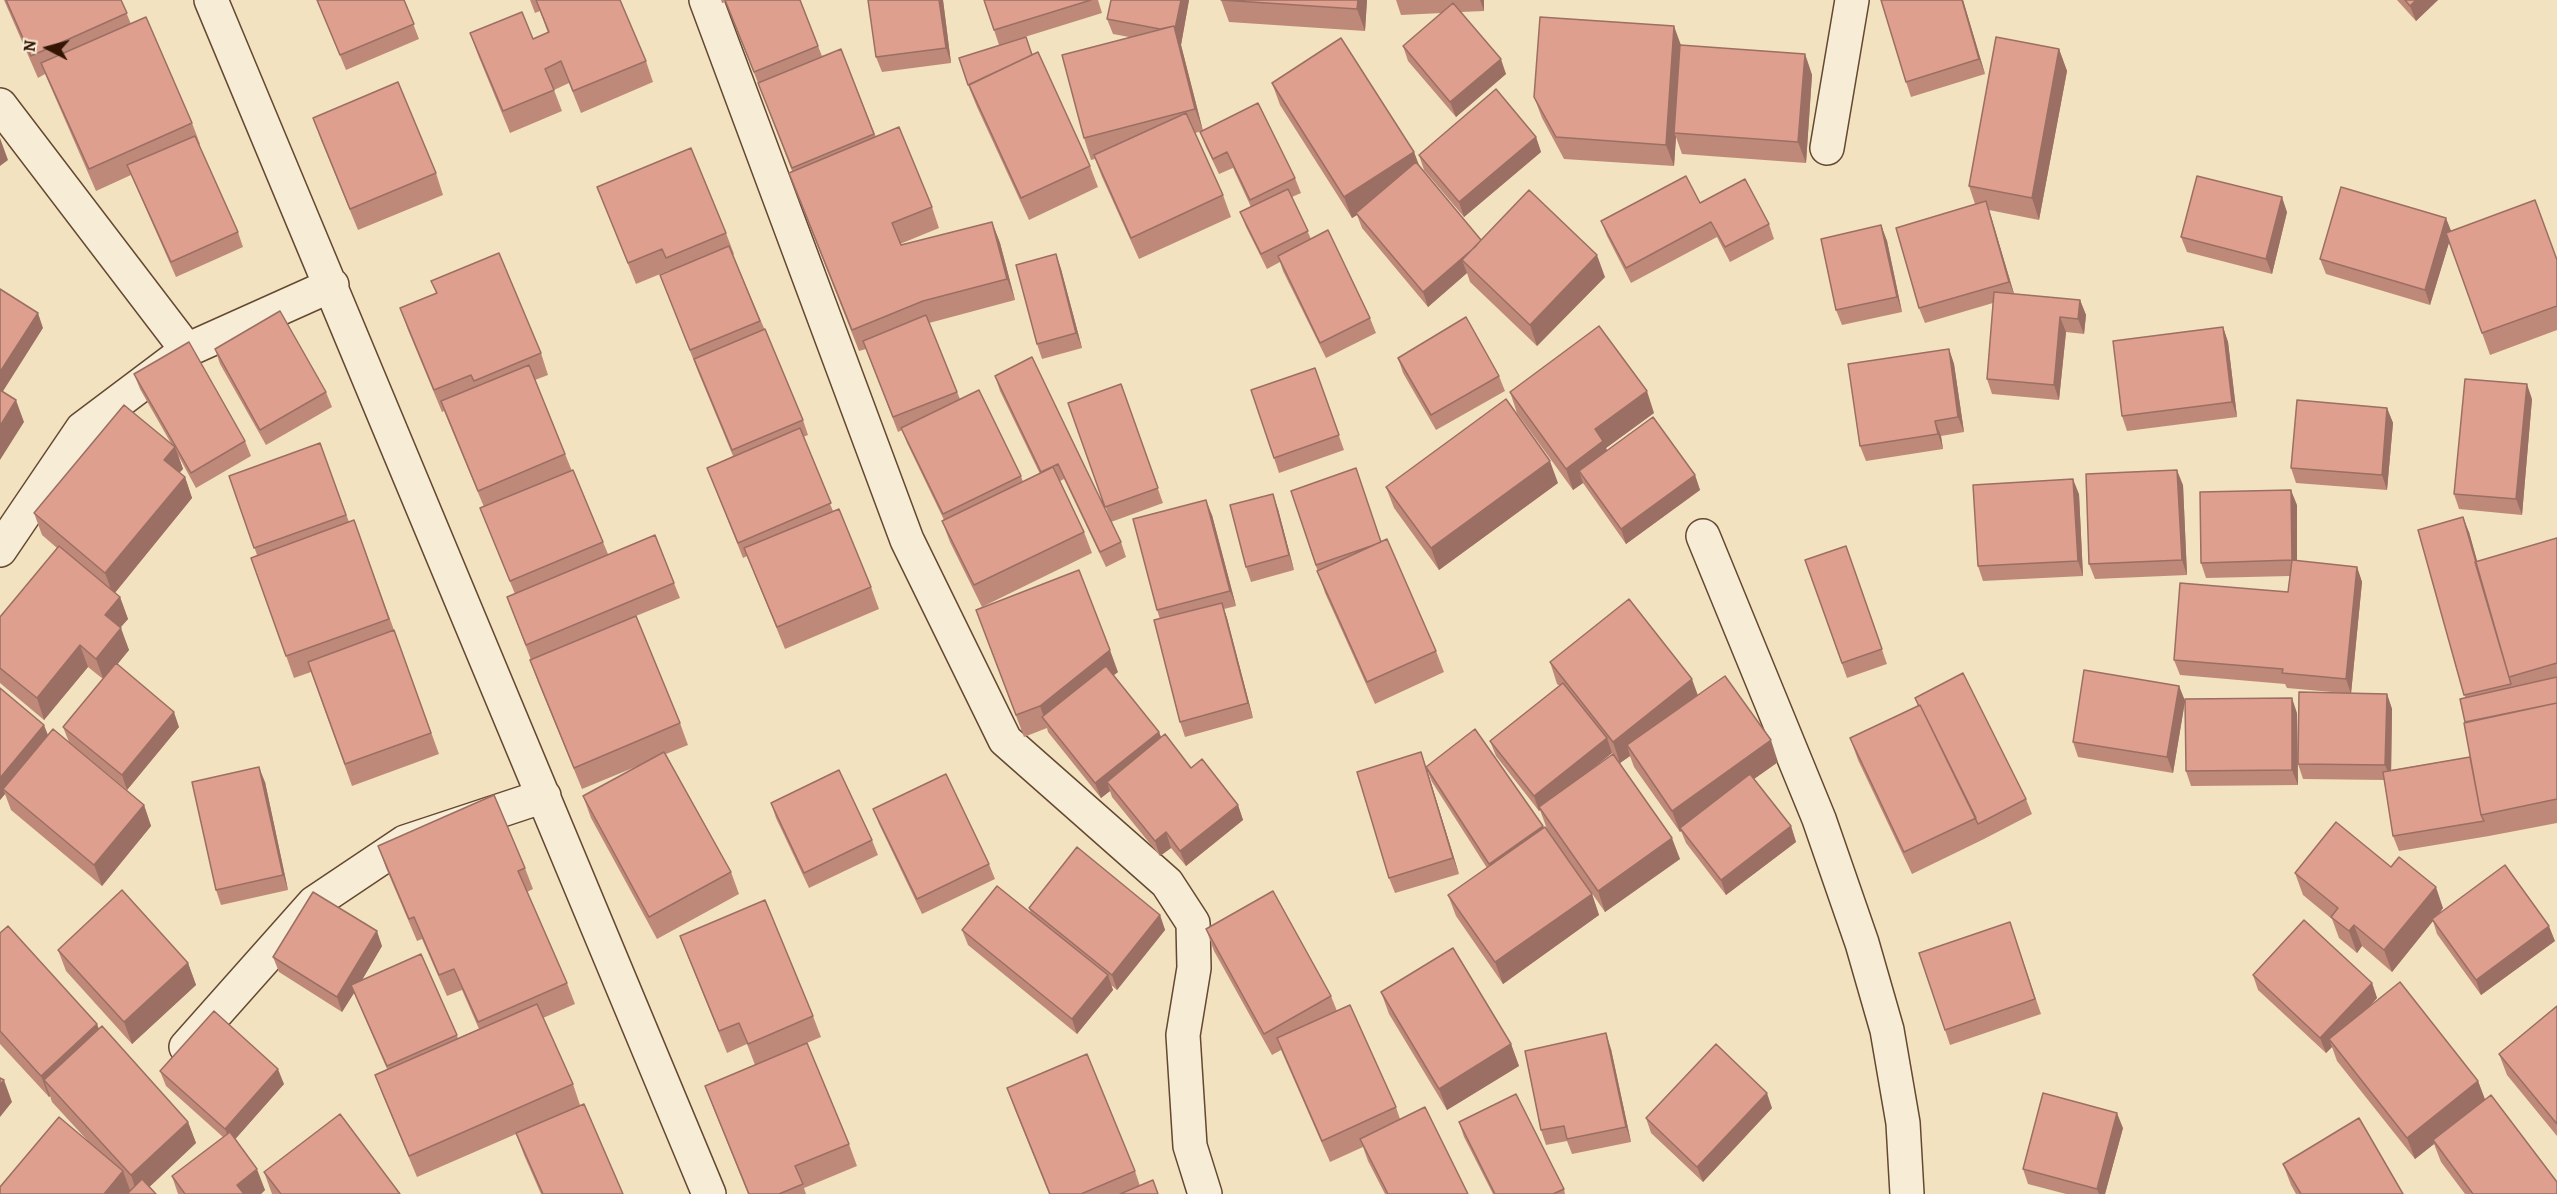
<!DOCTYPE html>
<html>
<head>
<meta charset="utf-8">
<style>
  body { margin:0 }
  #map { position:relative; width:2557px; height:1194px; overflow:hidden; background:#f3e2bf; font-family:Alegreya,serif }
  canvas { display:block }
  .north { position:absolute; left:18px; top:18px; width:60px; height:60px; -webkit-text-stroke:4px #f7ecd5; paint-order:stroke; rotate:276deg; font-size:16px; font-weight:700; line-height:24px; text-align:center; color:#341403 }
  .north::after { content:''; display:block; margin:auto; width:21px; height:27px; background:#341403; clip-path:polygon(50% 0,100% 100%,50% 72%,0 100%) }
</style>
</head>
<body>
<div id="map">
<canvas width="2557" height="1194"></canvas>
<div class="north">N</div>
</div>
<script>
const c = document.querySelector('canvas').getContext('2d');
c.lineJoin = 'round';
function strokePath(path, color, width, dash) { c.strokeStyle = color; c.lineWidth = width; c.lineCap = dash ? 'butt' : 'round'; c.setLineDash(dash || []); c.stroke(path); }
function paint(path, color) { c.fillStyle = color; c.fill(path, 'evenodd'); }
const minor = new Path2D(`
  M211,0L709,1194
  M706,0L907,540L1005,740L1167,883L1193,923L1194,968L1183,1035L1190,1146L1205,1194
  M0,105L187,350
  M1827,148L1852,0
  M1703,536L1819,819L1862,943L1887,1030L1903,1123L1907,1194
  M0,550L82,429L187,350L332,285
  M186,1047L314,903L405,842L544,796`);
strokePath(minor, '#644832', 36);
strokePath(minor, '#f7ecd5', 33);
paint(new Path2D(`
  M4,0H121L131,24L192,123L200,144L199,145L238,232L243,247L176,277L131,175L96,191L45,74L38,78Z
  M317,0H404L419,39L346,70Z
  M530,0H620L646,61L653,82L581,113L569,83L554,90L562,111L510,133L478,55L470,33L533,39L548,33L540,11L535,13Z
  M721,0H800L822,56L841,49L876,137L932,207L939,228L900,244L901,245L992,222L1000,243L1015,300L929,323L960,399L1021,476L1023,482L1040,474L1000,391L995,376L1110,519L1068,403L1121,384L1163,503L1111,522L1121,542L1126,557L1106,567L1064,479L1060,481L1084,532L1092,553L982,607L950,542L942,521L944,520L907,443L902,430L898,432L866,349L859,351L797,194L789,173L792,171L758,83L726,2L722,3Z
  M943,0L951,63L882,72L876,57Z
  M984,0H1098L1102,13L999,45Z
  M1189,0L1181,45L1203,131L1295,178L1301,193L1292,197L1311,239L1370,318L1376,333L1326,358L1283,271L1280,262L1267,269L1246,227L1240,212L1251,207L1233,168L1219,174L1206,147L1200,132L1202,131L1195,133L1223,195L1231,217L1139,259L1102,177L1095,159L1091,160L1084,138L1129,37L1113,34L1107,19Z
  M1221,0H1367L1365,31L1229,22Z
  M1396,0H1484V11L1461,12L1506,74L1456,117L1408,61L1403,46L1442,13L1401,15Z
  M1881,0H1963L1985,74L1911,97L1906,82Z
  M2397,0H2438L2416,21Z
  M1681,45L1805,54L1812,75L1806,163L1682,154L1676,137L1674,166L1564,159L1542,118L1534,97Z
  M2059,49L2067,71L2039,220L1989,210L2014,294L2080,300L2086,315L2084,334L2066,332L2059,400L1992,394L1987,379L1993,303L1925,323L1919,308L1975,204L1969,186Z
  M1032,55L1090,166L1098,187L1029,220L977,107L968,85Z
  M1272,83L1414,152L1419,166L1481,240L1605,277L1537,346L1470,282L1467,273L1428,307L1362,228L1357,215L1352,218L1280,105Z
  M313,118L436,173L443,195L358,230L321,140Z
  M1536,137L1541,152L1464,217L1424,170L1419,155Z
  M597,187L726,233L734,254L733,255L803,420L808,435L803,437L833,511L871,587L879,609L785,649L747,556L743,558L707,468L733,456L699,374L660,275L670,271V270L636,284Z
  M1700,203L1769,224L1774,239L1730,262L1717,237L1631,283L1607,236L1601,221Z
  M2287,212L2272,274L2187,252L2181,237Z
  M1881,225L1887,241L1902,312L1842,325L1836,310Z
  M2451,231L2557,260V330L2490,355L2449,242L2430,305L2326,274L2320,259Z
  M1056,254L1061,269L1082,348L1042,359L1037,344Z
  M431,281L541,353L548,375L535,380L572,471L603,542L608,554L674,583L680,598L636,616L680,723L688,745L666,754L731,872L739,894L657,939L591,818L583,796L640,765L582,789L538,682L530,660H531L507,597L515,594L480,508L484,507L444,411L442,412L408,330L400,308L436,293Z
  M2223,327L2228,342L2237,417L2127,431L2122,416Z
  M215,349L326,392L332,407L266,445L220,364Z
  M1949,349L1954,364L1964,432L1941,436L1943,449L1866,461L1860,446Z
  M1398,358L1499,376L1505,391L1436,430L1403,373Z
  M1315,368L1344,450L1279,473L1274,458Z
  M134,374L245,441L251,456L196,488L178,455L183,469L179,472L185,477L192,498L115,593L120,597L128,619L120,628L129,650L117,664L179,727L127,790L69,742L63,727L103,679L88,667L44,720L0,683V617L57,548L42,535L34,513L172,445L140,389Z
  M1510,392L1654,413L1606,448L1607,450L1695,475L1700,490L1626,544L1583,483L1573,490L1517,413Z
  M2532,399L2522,515L2459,509L2454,494Z
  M2387,408L2393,423L2387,490L2296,483L2291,468Z
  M320,443L349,522L354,520L439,754L352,786L311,672L294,678L251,558L257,555L229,476Z
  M1558,483L1439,570L1394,508L1386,487Z
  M2183,485L2187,575L2095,579L2089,564Z
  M1291,491L1381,542L1436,651L1444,672L1375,704L1325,593Z
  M2079,494L2083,576L1983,581L1978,566Z
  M2297,505V561L2357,567L2362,582L2351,693L2387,694L2392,709L2391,770L2470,757L2465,722V697L2418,530L2469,532L2477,562L2557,538V823L2489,836L2399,851L2393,836L2384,780L2303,779L2298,764L2343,693L2287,688L2285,684L2180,675L2174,660L2288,592L2290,576L2206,578L2201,563Z
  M1278,509L1294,570L1251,582L1246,567Z
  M1212,515L1236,606L1224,609L1227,618L1253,718L1185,737L1180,722L1160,619L1157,610Z
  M1846,546L1887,664L1847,678L1805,560Z
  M976,610L1118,672L1113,675L1159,732L1161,737L1191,768L1238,805L1243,820L1186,866L1171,848L1160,856L1112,797L1110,791L1101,798L1048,732L1047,728L1024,737Z
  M1550,662L1698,695L1778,762L1754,779L1791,826L1796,842L1726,895L1686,843L1681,831L1680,832L1634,767L1630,756L1620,763L1680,859L1605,912L1547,829L1540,810L1539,811L1496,756L1490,741L1560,686L1557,684ZM1612,753L1613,754L1591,770Z
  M2179,686L2185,701L2173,773L2078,757L2073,742Z
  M0,688L48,735L144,805L151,826L102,886L11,810L5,794L0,800Z
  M1915,698L2026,799L2032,814L1984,839L1912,874L1858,760L1850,738L1918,706Z
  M2297,713L2298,785L2191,786L2186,771Z
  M1426,767L1543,826L1592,894L1599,915L1503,984L1456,916L1448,895L1487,868L1432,782Z
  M1426,767L1459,874L1395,893L1389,878Z
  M265,782L288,890L221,905L216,890Z
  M771,803L872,840L878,855L809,888L776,818Z
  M873,809L989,864L995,879L922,914L879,824Z
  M378,846L525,868L533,889L527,892L567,983L575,1004L543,1018L573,1084L580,1105L623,1194H541L524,1155L516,1134L417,1177L383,1096L375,1075L387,1069L354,993L342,1012L279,972L273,957L382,946L362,980L421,954L458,1038L479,1029L462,990L447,996L422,939L417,941L386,868Z
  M2391,867L2443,908L2440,913L2555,941L2481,995L2437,934L2433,921L2392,972L2362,946L2357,953L2339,938L2332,919L2303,895L2295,873Z
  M1029,908L1160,915L1165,930L1117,990L1111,985L1113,990L1077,1034L968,945L962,930L1031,914Z
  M1206,929L1331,996L1337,1011L1396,1107L1400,1119L1468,1194H1385L1368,1161L1363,1147L1330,1162L1281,1050L1272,1055L1214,951Z
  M0,933L97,1024L99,1029L188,1122L196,1143L149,1187L156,1194H0L87,1140L52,1102L50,1096L49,1097L0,1044Z
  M680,936L813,1016L821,1037L807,1043L849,1144L857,1166L804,1188L806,1194H748L713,1107L705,1086L755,1065L747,1044L727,1053L688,957Z
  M2015,937L2041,1014L1950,1045L1945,1030Z
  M58,950L188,963L196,985L132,1044L66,971Z
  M2253,975L2372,983L2377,998L2367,1009L2478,1081L2485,1100L2557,1194H2465L2441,1162L2434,1144L2415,1159L2337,1061L2332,1047L2326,1053L2258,990Z
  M1381,992L1511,1044L1519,1066L1447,1110L1389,1014Z
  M2557,1006V1136L2507,1075L2499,1054Z
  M1611,1049L1631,1142L1572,1154L1567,1141L1546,1145L1541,1130Z
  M160,1071L284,1084L235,1139L265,1190L261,1194H178L172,1176L223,1137L166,1086Z
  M1007,1088L1135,1171L1140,1186L1158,1194H1049L1015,1110Z
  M1772,1108L1703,1182L1651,1133L1646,1118Z
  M1459,1122L1564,1189L1565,1194H1493L1464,1137Z
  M2123,1128L2105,1194H2066L2028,1184L2023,1169Z
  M2283,1164L2403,1194H2296L2291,1185Z
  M264,1172L400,1194H272Z`), '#bf897a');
paint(new Path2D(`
  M939,0H943L951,63L946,48Z
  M1181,0H1189L1181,45L1203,131L1195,109L1175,31Z
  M1358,0H1367L1365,31L1357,9Z
  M1480,0H1484V11Z
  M1962,0H1963L1985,74L1979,59Z
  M2416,0H2438L2416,21L2410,6Z
  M1674,26L1682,48L1674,133L1676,137L1674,166L1666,145Z
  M2059,49L2067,71L2039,220L2032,198Z
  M1805,54L1812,75L1806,163L1798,142Z
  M1501,59L1506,74L1456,117L1450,102Z
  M1536,137L1541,152L1464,217L1459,202Z
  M0,138L8,160L0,166Z
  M1414,152L1422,173L1356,213L1357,215L1352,218L1344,197Z
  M2282,197L2287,212L2272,274L2266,259Z
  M1986,201L1991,216L2015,297L2009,282Z
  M2446,218L2452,233L2430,305L2425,290Z
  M992,222L1000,243L1015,300L1007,279Z
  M1881,225L1887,241L1902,312L1897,297Z
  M1482,241L1462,260L1467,273L1428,307L1423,292Z
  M1056,254L1061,269L1082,348L1076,333Z
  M1597,255L1605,277L1537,346L1530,325Z
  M2080,300L2086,315L2084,334L2078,319Z
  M38,313L43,328L0,396V372Z
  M2060,317L2066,332L2059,400L2054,385Z
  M2223,327L2228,342L2237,417L2232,402Z
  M1949,349L1954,364L1964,432L1958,417Z
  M2527,384L2532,399L2522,515L2516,499Z
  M1647,391L1654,413L1606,448L1611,462L1579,471L1583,483L1573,490L1566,469L1595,429Z
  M16,400L24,422L0,460V426Z
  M2387,408L2393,423L2387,490L2382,475Z
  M1935,421L1941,436L1943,449L1938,434Z
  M175,447L183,469L172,481L164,460Z
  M1550,461L1558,483L1439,570L1431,548Z
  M2177,470L2183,485L2187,575L2182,560Z
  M1695,475L1700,490L1626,544L1621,529Z
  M185,477L192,498L113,595L105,573Z
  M2073,479L2079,494L2083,576L2078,561Z
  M2291,490L2297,505V575L2292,560Z
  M1273,494L1278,509L1294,570L1289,555Z
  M1206,500L1212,515L1236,606L1230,591Z
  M2463,517L2469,532L2510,677Z
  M2357,567L2362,582L2351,694L2346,679Z
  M120,597L128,619L113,636L105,615Z
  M1222,603L1227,618L1253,718L1248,703Z
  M121,628L129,650L104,681L96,659Z
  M80,645L88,667L44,720L37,698Z
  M1110,650L1118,672L1050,726L1045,720L1040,706Z
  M1692,679L1700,701L1627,745L1630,756L1620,763L1613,742Z
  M2179,686L2185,701L2173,773L2167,757Z
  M2387,694L2392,709L2391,780L2385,765Z
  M2292,698L2297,713L2298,785L2292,770Z
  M174,712L179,727L127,790L122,775Z
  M44,725L50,740L3,789L5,794L0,800V778Z
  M1159,732L1165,747L1107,782L1110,791L1101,798L1095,783Z
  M1607,738L1612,753L1540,810L1539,807L1540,810L1539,811L1534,796Z
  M1771,740L1778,762L1682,830L1680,828L1681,831L1680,832L1672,811Z
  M1421,752L1426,767L1459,874L1453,858Z
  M259,767L265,782L288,890L283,875Z
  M144,805L151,826L102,886L94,865Z
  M1238,805L1243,820L1186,866L1180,851Z
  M1543,826L1548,841L1494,879L1489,864Z
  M1791,826L1796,842L1726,895L1721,880Z
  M1166,832L1171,848L1160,856L1155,841Z
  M1672,838L1680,859L1605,912L1598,891Z
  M2436,887L2443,908L2433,921L2432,919L2433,921L2392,972L2384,950Z
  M1592,894L1599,915L1503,984L1495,962Z
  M1160,915L1165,930L1117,990L1112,975Z
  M2354,925L2362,946L2357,953L2349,931Z
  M2549,926L2555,941L2481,995L2476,980Z
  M377,931L382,946L355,992L351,985L354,993L342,1012L337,997Z
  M188,963L196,985L132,1044L124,1022Z
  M1108,975L1113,990L1077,1034L1072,1019Z
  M2372,983L2377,998L2334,1045L2329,1039L2332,1047L2326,1053L2320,1038Z
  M97,1024L105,1046L44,1080L50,1096L49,1097L41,1076Z
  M1606,1033L1611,1049L1631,1142L1626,1127Z
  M1511,1044L1519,1066L1447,1110L1439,1089Z
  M278,1069L284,1084L231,1144L225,1129Z
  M4,1080L12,1102L0,1117V1085Z
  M2478,1081L2486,1102L2433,1140L2434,1144L2415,1159L2407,1138Z
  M1767,1093L1772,1108L1703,1182L1697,1167Z
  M2117,1113L2123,1128L2105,1194H2099L2097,1189Z
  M188,1122L196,1143L142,1194H137L131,1175Z
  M257,1169L265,1190L261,1194H240L237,1185Z
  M123,1171L131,1193L130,1194H104Z`), '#9b6f63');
const building = new Path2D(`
  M6,0H121L127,13L31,56Z
  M317,0H404L414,24L340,55Z
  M536,0H620L646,61L573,91L561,61L545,69L554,90L503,111L470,33L522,12L533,39L549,32Z
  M725,0H800L818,46L754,72Z
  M868,0H939L946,48L876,57Z
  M984,0H1091L994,30Z
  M1111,0H1181L1175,29L1174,26L1160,29L1107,19Z
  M1221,0H1358L1357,9Z
  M1881,0H1962L1979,59L1906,82Z
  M2405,0H2416L2410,6Z
  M1453,3L1501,59L1450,102L1403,46Z
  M146,17L192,123L89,169L41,63Z
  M1540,17L1674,26L1666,145L1556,137L1534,97Z
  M1174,26L1195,109L1084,138L1062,55Z
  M1026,37L1032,55L968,85L959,58Z
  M1996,37L2059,49L2032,198L1969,186Z
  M1341,38L1414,152L1344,197L1272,83Z
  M1680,45L1805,54L1798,142L1674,133Z
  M841,49L874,134L792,168L758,83Z
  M1038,52L1090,166L1021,198L969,85Z
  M398,82L436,173L350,209L313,118Z
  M1496,89L1536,137L1459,202L1419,155Z
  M1258,103L1295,178L1250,200L1227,152L1213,159L1200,132Z
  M1186,113L1223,195L1131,238L1094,155Z
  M899,127L932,207L892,223L901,245L992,222L1007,279L923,301L852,330L789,173Z
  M195,136L238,232L171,262L127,165Z
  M691,148L726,233L666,258L662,249L628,263L597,187Z
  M1416,162L1481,240L1475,247L1423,292L1356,213Z
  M1686,176L1700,203L1745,179L1769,224L1725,247L1711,222L1626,268L1601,221Z
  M2197,176L2282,197L2266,259L2181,237Z
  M2341,187L2446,218L2425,290L2320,259Z
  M1288,189L1308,231L1261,254L1240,212Z
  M1529,190L1597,255L1530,325L1462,260Z
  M2535,200L2557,260V306L2482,333L2446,233Z
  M1986,201L2009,282L1919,308L1896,228Z
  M1881,225L1897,297L1836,310L1821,239Z
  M1328,230L1370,318L1320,343L1278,256Z
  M729,246L760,321L690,350L660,275Z
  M499,253L541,353L474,381L471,375L434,390L400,308L437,293L431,281Z
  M1056,254L1076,333L1037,344L1016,265Z
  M0,289L38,313L0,372Z
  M1994,292L2080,300L2078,319L2060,317L2054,385L1987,379Z
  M280,311L326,392L260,430L215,349Z
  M926,315L957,392L893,417L863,341Z
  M1466,317L1499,376L1431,415L1398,358Z
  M1599,326L1647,391L1595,429L1603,441L1566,469L1510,392Z
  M2223,327L2232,402L2122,416L2113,341Z
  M765,329L803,420L732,450L694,359Z
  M189,342L245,441L191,473L134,374Z
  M1949,349L1958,417L1935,421L1938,434L1860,446L1848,364Z
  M1032,357L1121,542L1100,552L1058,464L1041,472L995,376Z
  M529,365L565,454L478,491L441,401Z
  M1315,368L1339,435L1274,458L1251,390Z
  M2465,379L2527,384L2516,499L2454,494Z
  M1121,384L1158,488L1105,507L1068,403Z
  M0,390L16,400L0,426Z
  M979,390L1021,476L943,514L901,428Z
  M1506,399L1550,461L1431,548L1386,487Z
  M2297,400L2387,408L2382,475L2291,468Z
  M124,405L175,447L164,460L185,477L105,573L34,513Z
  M1653,417L1695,475L1621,529L1579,471Z
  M800,428L831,503L738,543L707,468Z
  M320,443L346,515L254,548L229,476Z
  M1053,467L1084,532L974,585L942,521Z
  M1356,468L1381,542L1371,546L1316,565L1291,491Z
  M573,470L603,542L510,581L480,508Z
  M2177,470L2182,560L2089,564L2086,474Z
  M2073,479L2078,561L1978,566L1973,485Z
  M2291,490L2292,560L2201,563L2200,492Z
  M1273,494L1289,555L1246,567L1230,505Z
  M1206,500L1230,591L1157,610L1133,519Z
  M839,509L871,587L777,627L744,548Z
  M2463,517L2511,684L2464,695L2418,530Z
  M354,520L389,619L286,656L251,558Z
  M655,535L674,583L526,645L507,597Z
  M2557,538V663L2509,677L2475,562Z
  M1387,539L1436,651L1367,682L1317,571Z
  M59,546L120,597L105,615L121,628L96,659L80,645L37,698L0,668V617Z
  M1846,546L1882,649L1842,663L1805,560Z
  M2292,560L2357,567L2346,679L2282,673L2283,669L2174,660L2180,583L2288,592Z
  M1079,570L1110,650L1040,706L1016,715L976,610Z
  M1629,599L1692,679L1613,742L1550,662Z
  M1222,603L1248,703L1180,722L1154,620Z
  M636,616L680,723L574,768L530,660Z
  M394,630L431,733L345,764L308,662Z
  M116,663L174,712L122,775L63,727Z
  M1106,666L1159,732L1095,783L1042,717Z
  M2084,670L2179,686L2167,757L2073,742Z
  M1963,673L2026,799L1978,824L1920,705L1919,706L1915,698Z
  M1725,676L1771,740L1672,811L1627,745Z
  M2557,677V703L2465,722L2460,699Z
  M1563,683L1607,738L1534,796L1490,741Z
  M0,688L44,725L0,778Z
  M2299,692L2387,694L2385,765L2298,764Z
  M2292,698V770L2186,771L2185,699Z
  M2557,703V799L2481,815L2464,723Z
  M1920,705L1976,818L1904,852L1850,738Z
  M53,729L144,805L94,865L3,789Z
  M1475,729L1543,826L1489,864L1426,767Z
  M1165,734L1191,768L1202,759L1238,805L1180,851L1166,832L1155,841L1107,782Z
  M664,752L731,872L649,917L583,796Z
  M1421,752L1453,858L1389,878L1357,772Z
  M1613,754L1672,838L1598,891L1539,807Z
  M2470,757L2481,815L2484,821L2393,836L2383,772Z
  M259,767L283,875L216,890L192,782Z
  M839,770L872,840L804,873L771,803Z
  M946,774L989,864L917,899L873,809Z
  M1750,774L1791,826L1721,880L1680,828Z
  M494,795L525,868L518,871L567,983L478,1022L454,969L439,975L414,917L409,919L378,846Z
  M2336,822L2391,867L2399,857L2436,887L2384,950L2354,925L2349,931L2331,917L2338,908L2295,873Z
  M1545,827L1592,894L1495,962L1448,895Z
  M1077,847L1160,915L1112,975L1029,908Z
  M2505,865L2549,926L2476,980L2432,919Z
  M997,886L1108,975L1072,1019L962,930Z
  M122,890L188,963L124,1022L58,950Z
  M1273,891L1331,996L1264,1034L1206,929Z
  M313,892L377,931L337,997L273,957Z
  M765,900L813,1016L748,1044L739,1023L719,1031L680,936Z
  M2304,920L2372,983L2320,1038L2253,975Z
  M2010,922L2035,999L1945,1030L1919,953Z
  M8,926L97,1024L41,1076L0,1031V933Z
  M1453,948L1511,1044L1439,1089L1381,992Z
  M421,954L457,1035L387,1066L351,985Z
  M2400,982L2478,1081L2407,1138L2329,1039Z
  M537,1004L573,1084L409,1156L375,1075Z
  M1350,1005L1396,1107L1322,1141L1277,1038Z
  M2557,1006V1124L2499,1054Z
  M214,1011L278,1069L225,1129L160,1071Z
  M102,1026L188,1122L131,1175L44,1080Z
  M1606,1033L1626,1127L1567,1139L1564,1126L1541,1130L1525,1051Z
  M807,1043L849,1144L795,1166L803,1184L779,1194H749L705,1086Z
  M1716,1044L1767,1093L1697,1167L1646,1118Z
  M1087,1054L1135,1171L1081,1194H1050L1007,1088Z
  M0,1078L4,1080L0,1085Z
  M2043,1093L2117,1113L2097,1189L2023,1169Z
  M1516,1094L1564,1189L1553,1194H1495L1459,1122Z
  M2491,1095L2557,1182V1194H2473L2433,1140Z
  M584,1104L623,1194H543L516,1133Z
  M1425,1107L1468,1194H1388L1360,1139Z
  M340,1114L400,1194H281L264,1172Z
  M59,1117L123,1171L104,1194H0V1187Z
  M2359,1118L2403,1194H2301L2283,1164Z
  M230,1132L257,1169L237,1185L244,1194H185L172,1176Z
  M142,1179L156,1194H127Z
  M1153,1180L1158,1194H1120Z`);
paint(building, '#de9f8e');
strokePath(building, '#9b6f63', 1.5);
</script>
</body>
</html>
